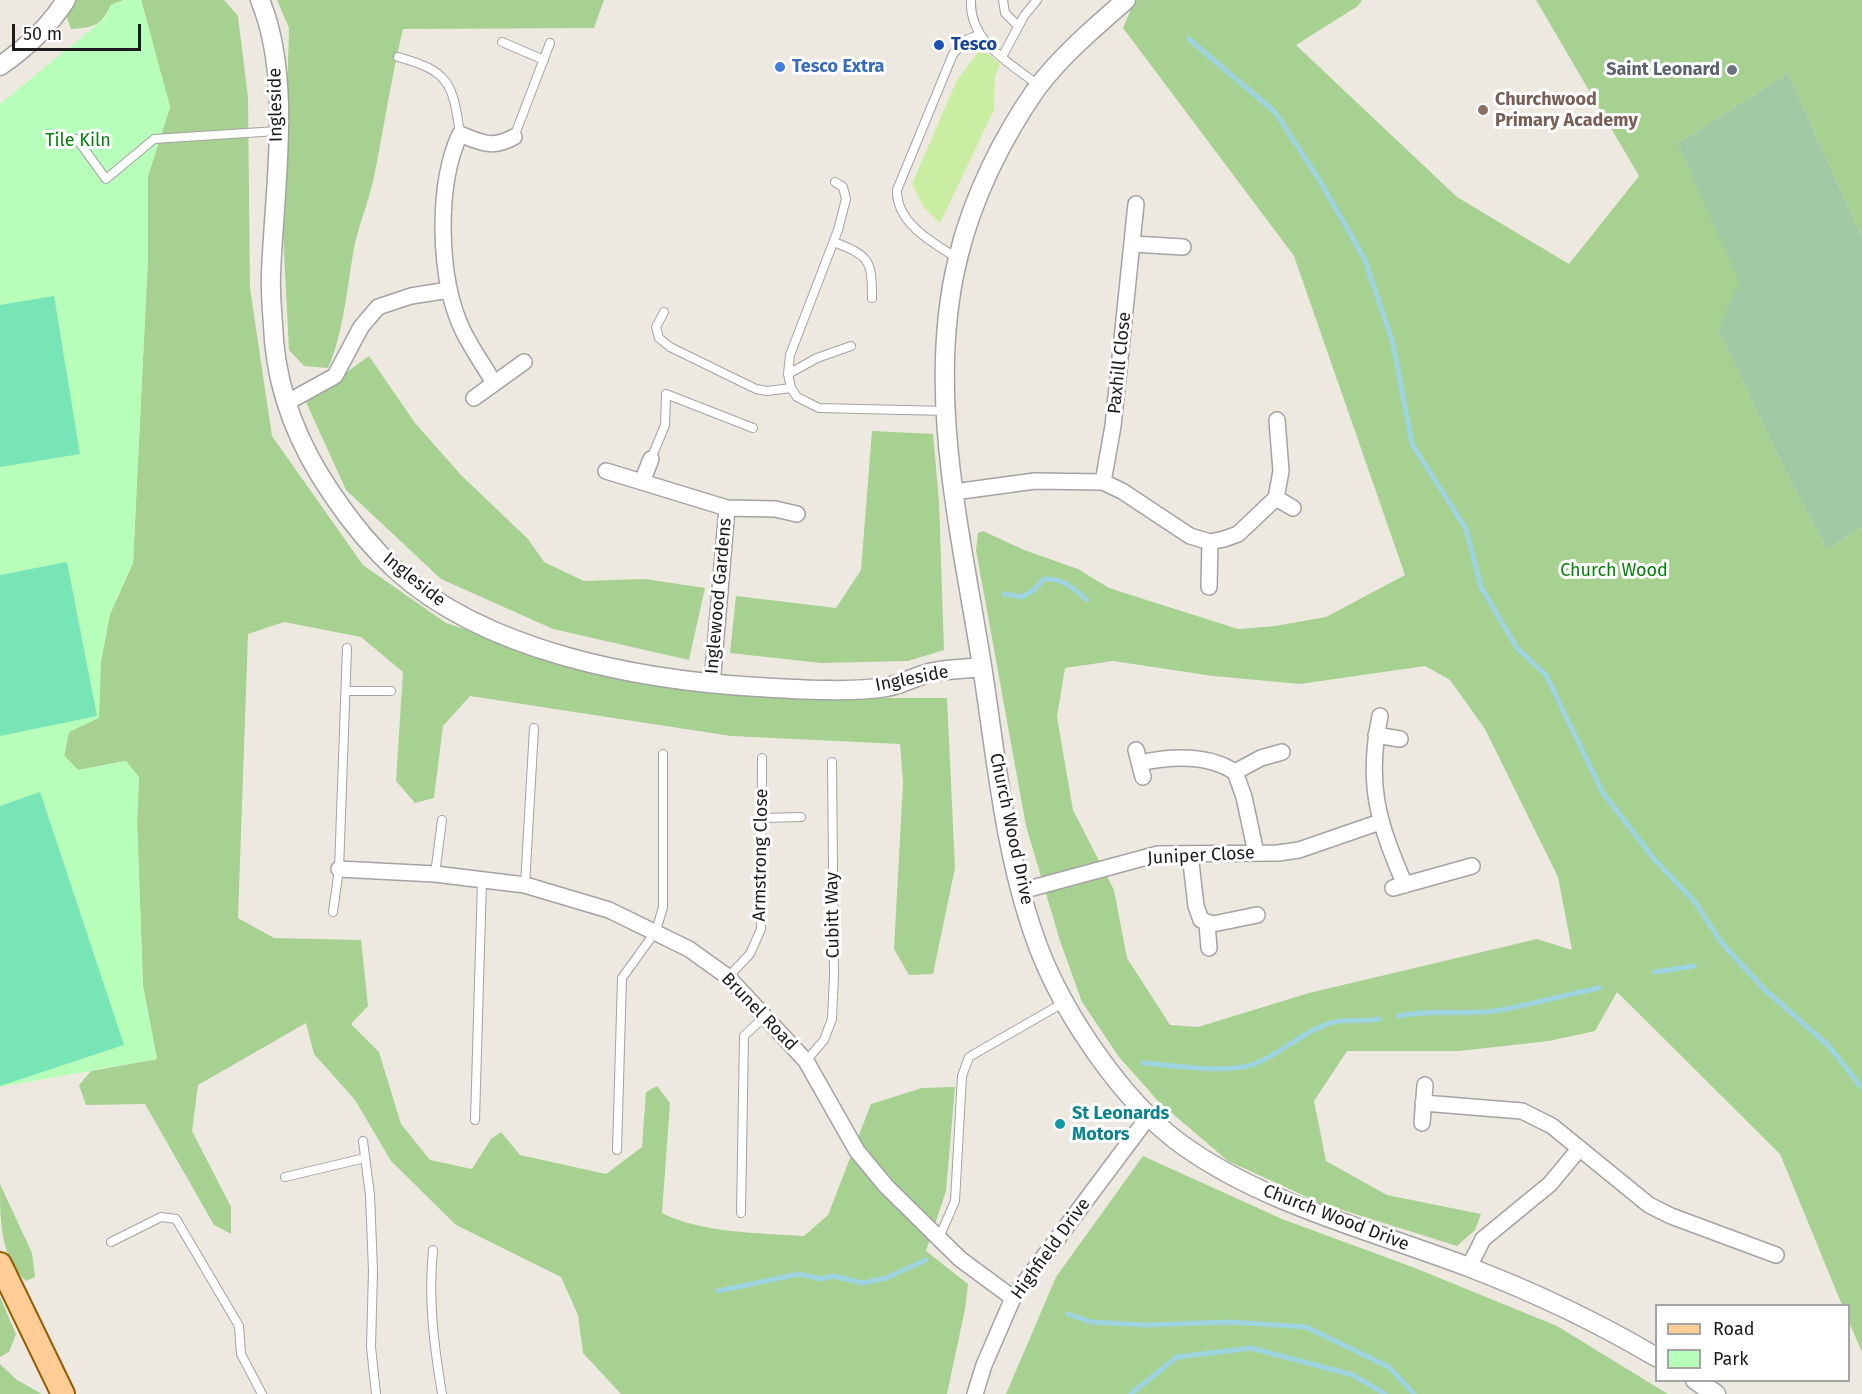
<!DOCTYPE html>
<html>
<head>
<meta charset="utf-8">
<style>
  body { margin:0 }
  #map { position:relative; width:1862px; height:1394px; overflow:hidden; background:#eee9e0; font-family:"Fira Sans",sans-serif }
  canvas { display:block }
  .legend { position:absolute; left:1655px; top:1304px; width:195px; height:78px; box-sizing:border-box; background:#fff; border:2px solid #a4a4a4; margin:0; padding:8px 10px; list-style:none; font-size:18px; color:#1c1c1c }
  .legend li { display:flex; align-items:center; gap:12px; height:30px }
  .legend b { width:30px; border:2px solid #a4a4a4 }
  .scale { position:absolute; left:12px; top:24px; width:129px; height:27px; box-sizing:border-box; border:3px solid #1c1c1c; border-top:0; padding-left:8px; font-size:18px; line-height:21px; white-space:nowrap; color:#1c1c1c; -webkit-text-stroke:4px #fff; paint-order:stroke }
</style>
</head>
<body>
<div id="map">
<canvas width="1862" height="1394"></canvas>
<ul class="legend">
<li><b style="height:8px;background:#ffcd95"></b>Road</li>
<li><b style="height:16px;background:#b8febb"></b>Park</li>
</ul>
<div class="scale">50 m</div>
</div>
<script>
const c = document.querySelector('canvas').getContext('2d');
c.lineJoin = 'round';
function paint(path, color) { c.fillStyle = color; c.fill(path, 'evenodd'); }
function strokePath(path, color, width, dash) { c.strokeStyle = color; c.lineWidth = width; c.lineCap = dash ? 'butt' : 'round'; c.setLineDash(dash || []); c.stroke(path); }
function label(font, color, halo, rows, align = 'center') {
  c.font = font + ' "Fira Sans",sans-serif'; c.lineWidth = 6; c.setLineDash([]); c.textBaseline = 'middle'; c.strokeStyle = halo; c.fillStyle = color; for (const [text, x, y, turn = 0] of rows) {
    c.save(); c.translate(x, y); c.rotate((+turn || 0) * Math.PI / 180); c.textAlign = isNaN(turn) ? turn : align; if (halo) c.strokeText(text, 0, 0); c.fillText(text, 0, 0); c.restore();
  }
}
paint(new Path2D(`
  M981,48L1000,64L995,77L994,110L940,223L924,208L912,184L956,82Z`), '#caeea1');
paint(new Path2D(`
  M71,0H124L111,5C100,27 94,27 71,29L65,12Z
  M141,0H224L238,16L248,98L250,288L272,436L363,565L446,623L625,681L783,698H947L955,868L933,974L909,975L894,949L903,783L900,744L731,736L470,696L443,726L434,798L415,803L396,781L403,672L361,637L284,622L248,634L238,918L274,938L361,940L368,1006L351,1024L379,1052L401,1124L430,1160L472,1169L491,1139L501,1132L520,1155L606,1174L642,1147L646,1092L657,1086L670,1103L662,1213C700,1233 760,1233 804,1236L828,1215L871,1104L922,1088L955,1087L946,1191L926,1251L968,1284L965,1309L947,1394H621L583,1353L578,1315L561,1277L456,1225L391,1161L355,1100L314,1054L306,1023L198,1085L192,1131L231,1207V1234L214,1225L145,1104L86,1105L79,1085L91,1071L157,1059L143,986L137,822L139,777L125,761L78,770L64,756L69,732L101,661L110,614L133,563L148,256V176L170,107Z
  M277,0H604L594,28L403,29C391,78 384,128 374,177C369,201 359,224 354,248C347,287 344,332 328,368L304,366L289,350L283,233L289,28Z
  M1135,0H1362L1358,6L1296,45L1457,197L1569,264L1639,176L1536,0H1862V237L1788,73L1677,144L1740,281L1718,330L1787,475L1827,550L1862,527V1352L1849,1322L1848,1306L1842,1305L1780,1154L1617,992L1595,1031L1549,1041L1459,1051H1347L1314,1101L1326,1161L1387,1195L1481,1214L1475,1230L1457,1246L1320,1203L1228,1161L1159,1102L1119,1057L1082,1002L1060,941L1026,826L976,550L978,533L983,531L1024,550L1078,569L1109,588L1238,629L1275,626L1326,617L1405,575L1294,256L1123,28ZM1113,661L1213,676L1300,684L1425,666L1450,680L1485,729L1558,877L1572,950L1537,939L1309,993L1198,1027L1170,1025L1127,958L1114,890L1073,810L1057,717L1065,668Z
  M369,356L415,423L462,476L528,539L544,562L584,581L645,579L705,588L689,660L553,629L441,579L346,490L306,402Z
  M872,431L933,434L939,501L944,650L908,661L821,663L730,653L736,596L836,608L861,570Z
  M1143,1156L1282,1219L1415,1268L1557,1326L1668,1394H1006L1056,1277Z
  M0,1184L32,1253L35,1277L26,1281C0,1258 0,1219 0,1184Z
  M0,1297L16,1334L9,1352L0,1357Z
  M0,1364L17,1380L42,1394H0Z`), '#a7d191');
paint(new Path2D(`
  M1788,73L1862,237V527L1827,550L1787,475L1718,330L1739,281L1677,144Z`), '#a0c9a4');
paint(new Path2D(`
  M124,0H141L170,107L148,176V256L133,563L110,614L101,661L99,718L69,732L64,755L78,770L126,761L139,777L137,822L143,986L157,1059L0,1087V104L104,19L111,5Z`), '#b8febb');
paint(new Path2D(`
  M54,296L80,454L0,467V305Z
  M67,562L97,716L0,736V575Z
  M40,792L124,1045L0,1086V806Z`), '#77e5b6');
strokePath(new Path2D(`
  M1189,39L1275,112L1320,181L1364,258L1393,343L1412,444L1466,529L1481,587L1517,648L1546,675L1603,793L1654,859L1695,902L1721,942L1763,988L1829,1046L1862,1088
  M1004,594L1022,597L1034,590L1044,579C1062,578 1074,588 1087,600
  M1655,972L1694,966
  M1398,1016C1430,1009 1463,1015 1495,1011C1530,1005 1564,995 1599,988
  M1143,1063C1174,1065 1228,1075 1257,1063C1283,1052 1305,1030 1334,1022C1345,1019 1364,1022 1379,1019
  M718,1291L799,1274L821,1279L833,1276L863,1283L886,1278L926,1260
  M1068,1314L1091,1322L1146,1325L1230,1322L1306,1327L1389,1367L1414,1394
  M1131,1394L1177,1357L1251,1348L1353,1375L1385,1394`), '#9dd4e0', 5);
const service = new Path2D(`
  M971,0C969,42 1009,62 1038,85
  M1003,0L1005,13L1018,26
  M502,42L544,60
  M398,57C449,71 453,83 460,134
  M1002,57L1024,16L1037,0
  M514,137L550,43
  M77,139L106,179L154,139L277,131
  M834,242C869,256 872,259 872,298
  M957,258C933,243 896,223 897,190L953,54L966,40L978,35
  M664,312L656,327L659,338L670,347L756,389L767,391L791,388L797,397L819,408L946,411
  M788,374L817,358L851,346
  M791,388L788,374L790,355L838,230L846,199L843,187L835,182
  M651,459L665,425L666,394L753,428
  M347,691H391
  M762,818L801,817
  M435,874L442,820
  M525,885L534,728
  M333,912L339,869L347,648
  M728,977L750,954L761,929L762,758
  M806,1061L824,1040L832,1019L834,975L832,762
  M475,1120L482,880
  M363,1141L370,1195L373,1271L371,1347L376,1394
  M617,1150L622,978L656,931L663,907V754
  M285,1177L365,1158
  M741,1213L744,1036L766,1015
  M939,1238L955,1201L962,1076L969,1057L1063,1003
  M111,1242L161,1217L176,1219L239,1326L241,1354L262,1394
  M433,1250C428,1299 434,1346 442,1394`);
const minor = new Path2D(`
  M1133,244L1183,247
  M494,383C484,366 472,349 463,331C438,279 436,186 460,134C482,143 492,149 514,137
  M474,398L524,362
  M286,403L335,376L361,327L378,307L411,296L449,290
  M606,471L727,508L775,509L797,514
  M642,482L651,459
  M1103,482L1113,426L1136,204
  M954,492L1035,481L1103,482L1122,491L1190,536L1210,542L1224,539L1238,534L1276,498L1281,471L1277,420
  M1276,498L1293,508
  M1209,587L1210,542
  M712,684L727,508
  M1380,716C1366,785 1378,822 1405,885
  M1376,735L1400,739
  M1136,750L1143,777
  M1139,763C1171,756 1208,754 1235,772L1244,797L1256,853
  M1235,772L1261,758L1282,752
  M1190,854L1196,906L1201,920L1213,924L1257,915
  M339,869L435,874L525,885L609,910L689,949L728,977L806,1061L857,1151L886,1186L960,1259L1013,1298
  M1393,888L1472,866
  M1021,891L1158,854L1278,853L1299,850L1380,822
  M1207,924L1209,948
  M1423,1103L1522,1111L1552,1126L1649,1205L1671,1216L1776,1255
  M1422,1123L1425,1085
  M1469,1267L1483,1239L1550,1184L1579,1149
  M975,1394L984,1365L1013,1298L1149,1116`);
const tertiary = new Path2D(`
  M260,0C293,79 274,189 271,274C270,296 273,319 274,341C279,397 301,449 332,494C350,521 372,548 396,570C486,652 639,680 757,687C795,689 850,693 886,687C902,685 917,675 933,672C949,669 966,669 982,667
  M1126,0C1096,26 1061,56 1037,88C1002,138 972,199 958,258C925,391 961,533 982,666C997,762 1005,863 1041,954C1067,1018 1122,1099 1177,1141C1261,1204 1375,1231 1471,1268C1536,1293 1597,1322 1656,1357
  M0,66C27,47 48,28 66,0
  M1695,1380L1716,1394`);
const primary = new Path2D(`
  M0,1264L63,1394`);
strokePath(service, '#a3a3a3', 10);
strokePath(minor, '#a3a3a3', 18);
strokePath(tertiary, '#a3a3a3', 21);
strokePath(primary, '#945c00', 26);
strokePath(service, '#fff', 8);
strokePath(minor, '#fff', 15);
strokePath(tertiary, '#fff', 18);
strokePath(primary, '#ffcd95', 22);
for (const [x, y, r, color] of [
  [939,45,6,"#1a4fb4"],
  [780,67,6,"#3f7fe0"],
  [1732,70,6,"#6b7280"],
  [1483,110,6,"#8d6e63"],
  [1060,1124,6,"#0f9aa8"]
]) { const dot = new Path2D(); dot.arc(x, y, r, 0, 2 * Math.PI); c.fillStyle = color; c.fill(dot); strokePath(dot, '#fff', 2); }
label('bold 18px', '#164399', '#fff', [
  ["Tesco",951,45]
], 'left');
label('bold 18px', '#366cbe', '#fff', [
  ["Tesco Extra",792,67]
], 'left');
label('bold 18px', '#5b616d', '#fff', [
  ["Saint Leonard",1720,70]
], 'right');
label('bold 18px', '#785e54', '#fff', [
  ["Churchwood",1495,100],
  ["Primary Academy",1495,121]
], 'left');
label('18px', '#1c1c1c', '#fff', [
  ["Ingleside",276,105,-91],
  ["Paxhill Close",1120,363,-84],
  ["Ingleside",414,580,39],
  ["Inglewood Gardens",719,596,-85],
  ["Ingleside",912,679,-11],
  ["Church Wood Drive",1011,829,78],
  ["Armstrong Close",761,855,-89],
  ["Juniper Close",1201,856,-3],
  ["Cubitt Way",833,915,-91],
  ["Brunel Road",759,1012,46],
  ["Church Wood Drive",1336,1218,21],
  ["Highfield Drive",1051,1249,-54]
]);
label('18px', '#038108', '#fff', [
  ["Tile Kiln",78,141],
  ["Church Wood",1614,571]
]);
label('bold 18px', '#0d838f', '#fff', [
  ["St Leonards",1072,1114],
  ["Motors",1072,1135]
], 'left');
</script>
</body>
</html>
